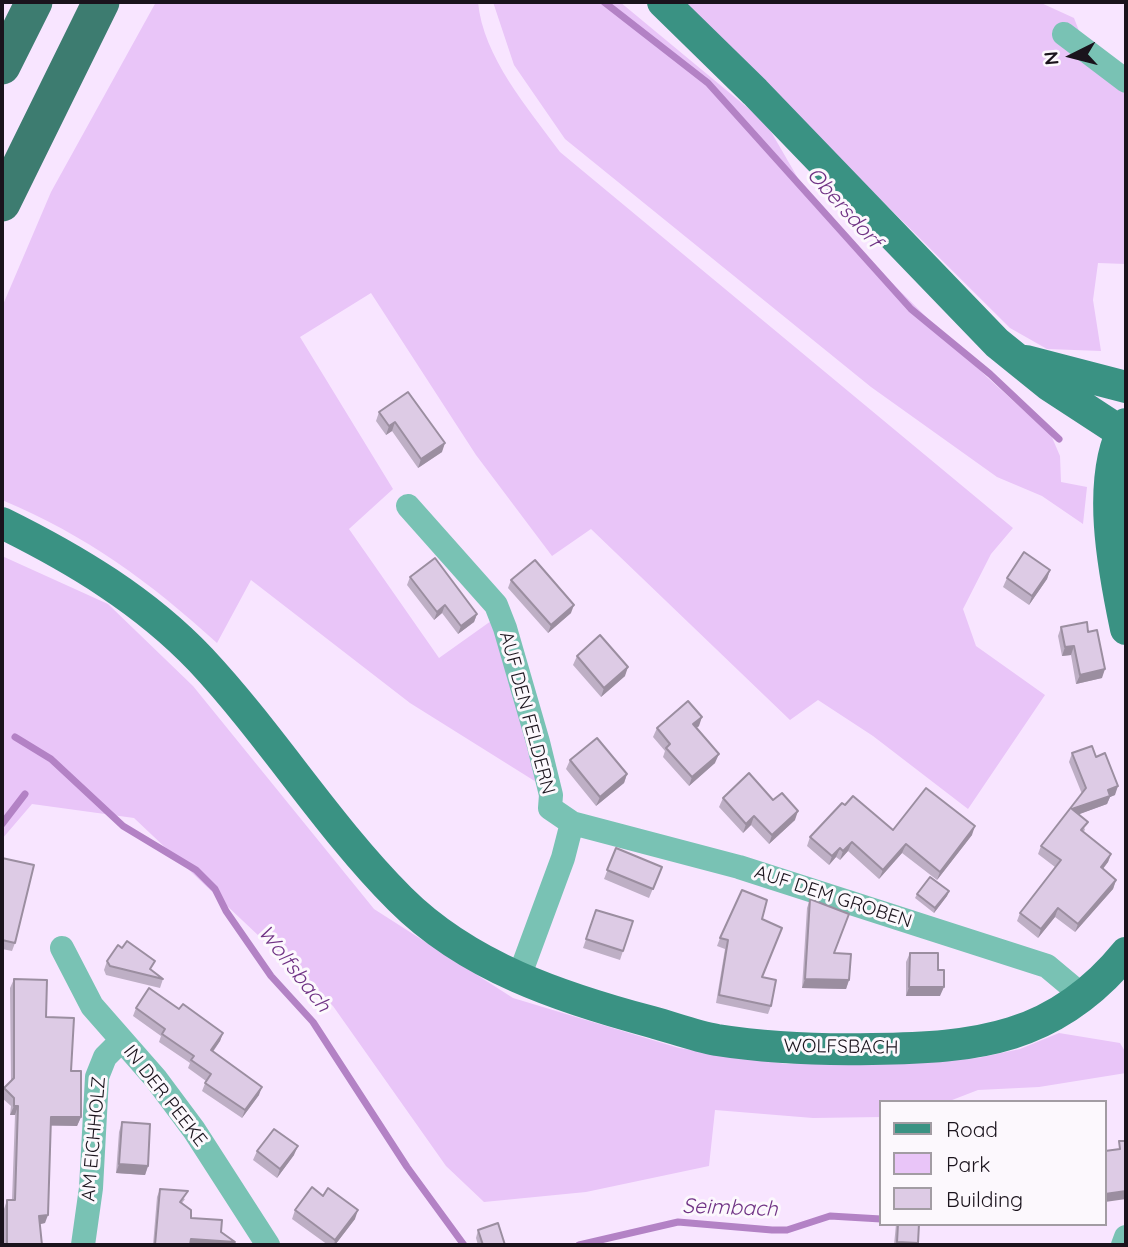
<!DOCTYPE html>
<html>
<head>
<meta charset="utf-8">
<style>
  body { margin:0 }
  #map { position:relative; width:1128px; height:1247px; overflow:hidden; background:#f8e5ff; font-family:Quicksand,sans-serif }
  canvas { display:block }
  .frame { position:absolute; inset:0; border:4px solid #1a131c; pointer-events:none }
  .legend { position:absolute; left:879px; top:1100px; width:228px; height:126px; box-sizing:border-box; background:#fcf8fd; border:2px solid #a29ca3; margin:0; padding:9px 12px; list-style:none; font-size:21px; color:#1a131c }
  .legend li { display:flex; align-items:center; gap:14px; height:35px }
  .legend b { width:35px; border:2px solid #a29ca3 }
  .north { position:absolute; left:1037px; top:21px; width:70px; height:70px; -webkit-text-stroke:5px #fcf8fd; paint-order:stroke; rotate:264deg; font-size:19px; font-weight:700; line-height:28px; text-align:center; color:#1a131c }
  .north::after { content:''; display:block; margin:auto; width:24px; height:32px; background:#1a131c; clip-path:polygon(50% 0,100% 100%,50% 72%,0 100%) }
</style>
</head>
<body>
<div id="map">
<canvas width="1128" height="1247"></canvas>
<div class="frame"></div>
<ul class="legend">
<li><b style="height:9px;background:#3a9283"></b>Road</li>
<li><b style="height:19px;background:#e9c5f8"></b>Park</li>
<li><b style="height:19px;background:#ddcbe5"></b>Building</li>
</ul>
<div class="north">N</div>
</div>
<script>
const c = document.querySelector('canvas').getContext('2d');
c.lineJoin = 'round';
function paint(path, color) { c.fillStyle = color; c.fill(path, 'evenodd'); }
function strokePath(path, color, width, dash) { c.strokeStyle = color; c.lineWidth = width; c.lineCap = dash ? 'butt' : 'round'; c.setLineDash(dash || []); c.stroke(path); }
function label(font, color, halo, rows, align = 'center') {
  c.font = font + ' Quicksand,sans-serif'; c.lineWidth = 6; c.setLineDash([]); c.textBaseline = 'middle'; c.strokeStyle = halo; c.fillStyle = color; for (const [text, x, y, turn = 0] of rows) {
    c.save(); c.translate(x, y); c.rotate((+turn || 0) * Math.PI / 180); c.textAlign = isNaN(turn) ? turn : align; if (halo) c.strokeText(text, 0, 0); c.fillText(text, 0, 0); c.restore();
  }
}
paint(new Path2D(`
  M156,2H478C483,57 528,108 560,152L1013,528L991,554L963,609L976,646L1045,695L968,809L873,736L818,700L790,720L591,529L552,556L476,455L371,293L300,337L393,489L349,529L439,658L491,621L541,785L410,703L251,580L217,643C150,582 86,535 2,500V307L51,192Z
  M493,2H620L766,123L814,206L988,378L1051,435L1060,456L1061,482L1087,487L1083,524L1042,496L997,477L871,387L565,139L514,65Z
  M682,2H1039L1074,18L1086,49L1126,94V264L1098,263L1093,300L1101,351L1047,349L1010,328Z
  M2,556L108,604L193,686L374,909L513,998L679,1048L786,1064L978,1058L1020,1049L1059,1033L1120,1043L1126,1053V1073L1039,1087L978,1090L947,1102H881V1117L813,1118L715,1110L709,1166L586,1192L484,1202L446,1166L333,1006L134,818L32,804L2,839Z`), '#e9c5f8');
strokePath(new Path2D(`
  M604,2L708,83L911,309L990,374L1059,439
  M15,737L51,759L123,826L196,870L215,889L226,911L271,976L313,1022L407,1167L464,1245
  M2,824L25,794
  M579,1245L678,1222L772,1230H787L830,1216L881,1219`), '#b382c5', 7);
strokePath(new Path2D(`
  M1064,34L1126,81
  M408,506L496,605L505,628L538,742L551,795L550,808L572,823L563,858L519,977
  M572,823L739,867L1047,966L1084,997
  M62,948L92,1006L156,1079L194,1130L268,1245
  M83,1245L91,1188L97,1077L105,1057L121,1041
  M1123,1245L1126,1237`), '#79c2b4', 24);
strokePath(new Path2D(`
  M663,2L755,92L997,343L1049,385L1121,432
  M1026,361L1126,387
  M1126,424C1095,477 1114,572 1126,629
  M2,523C75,559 145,601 201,660C272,736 327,826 400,899C468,967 562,998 652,1022C674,1028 695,1036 717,1040C768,1048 821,1050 872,1049C977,1048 1056,1039 1126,953`), '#3a9283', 32);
strokePath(new Path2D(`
  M2,66L34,2
  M2,203L101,2`), '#3d7c70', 37);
paint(new Path2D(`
  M379,412L442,452L418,468L392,431L386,435L376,421Z
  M1050,570L1047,579L1029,605L1003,587L1007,578Z
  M410,577L477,614L474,622L458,634L442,613L434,620L407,585Z
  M511,580L571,613L548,633L508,588Z
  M1061,627L1102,678L1076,684L1071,655L1062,656L1058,636Z
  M577,656L625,676L601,697L573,665Z
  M699,726L696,728L715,763L689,786L663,757L665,751L653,737L657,728Z
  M1072,753L1096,757L1115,795L1110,797L1107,804L1079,814L1085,830L1083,832L1111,854L1108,862L1103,869L1116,880L1113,889L1075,932L1055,917L1038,938L1017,921L1020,913L1055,867L1038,854L1041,846L1082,794L1069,762Z
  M570,760L627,774L624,783L596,806L566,769Z
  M723,798L773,800L795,820L769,844L751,825L743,833L719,807Z
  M845,805L893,830L972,835L937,880L902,853L879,879L848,851L840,860L836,857L829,865L807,846L810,837Z
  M616,848L662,867L649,898L604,879Z
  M2,858L15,943L12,951L2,949Z
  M949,891L947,896L934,913L915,898L917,894Z
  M810,899L834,953L849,980L846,989L802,988L807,908Z
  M596,910L633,921L620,960L583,948Z
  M762,919V977L771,1006L768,1014L716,1003L725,949L717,946L720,938Z
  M910,953L938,970L940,996H906V962Z
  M107,961L152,970L163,979L160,988L106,975L104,970Z
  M14,979L46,1017L71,1071L81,1117L77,1126H51L45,1223L40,1224L42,1245H3L4,1209L7,1200H12L15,1115H10L11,1106L2,1098V1093L4,1088L11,1081L10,988Z
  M136,1008L179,1009L223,1033L220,1041L213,1052L259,1095L242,1118L202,1091L206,1081L188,1068L190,1063L159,1042L161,1036L133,1016Z
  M122,1122L148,1166L145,1175L116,1173L119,1132Z
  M257,1151L294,1155L277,1178L253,1160Z
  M160,1189L185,1199L182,1203L191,1218L221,1232L233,1245H153L157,1197Z
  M295,1210L355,1219L335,1245H328L292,1219Z
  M896,1224H919L917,1245H894Z
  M478,1230L505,1245H478L476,1238Z`), '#beafc5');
paint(new Path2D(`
  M395,422L392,431L386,435L389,426Z
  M445,443L442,452L418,468L421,459Z
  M1050,570L1047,579L1029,605L1032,596Z
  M445,605L442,613L434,620L437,612Z
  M574,605L571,613L548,633L551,625Z
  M477,614L474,622L458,634L461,626Z
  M1074,646L1071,655L1062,656L1065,647Z
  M628,667L625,676L601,697L604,688Z
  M1105,669L1102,678L1076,684L1080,675Z
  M702,717L699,726L690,733L693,724Z
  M719,754L715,763L689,786L692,777Z
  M627,774L624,783L596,806L600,797Z
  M1118,786L1115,795L1110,797L1107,804L1069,818L1072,809L1108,790Z
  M798,811L795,820L769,844L772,835Z
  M754,816L751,825L743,833L746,824Z
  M975,826L972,835L937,880L940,872Z
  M852,842L848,851L840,860L843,851Z
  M906,844L902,853L879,879L883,870Z
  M840,848L836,857L829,865L832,856Z
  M1111,854L1108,862L1098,875L1101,867Z
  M1116,880L1113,889L1075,932L1078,924Z
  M949,891L947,896L934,913L935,908Z
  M1058,908L1055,917L1038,938L1041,929Z
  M805,979L849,980L846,989L802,988Z
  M909,987H944L940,996H906Z
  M223,1033L220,1041L208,1058L211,1050Z
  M262,1087L259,1095L242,1118L245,1110Z
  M14,1106H18L15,1115H10Z
  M51,1117H81L77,1126L48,1125Z
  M298,1146L294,1155L277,1178L280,1169Z
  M119,1164L148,1166L145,1175L116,1173Z
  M1126,1191V1199L1105,1202V1194Z
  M358,1210L355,1219L335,1245H334L335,1240Z
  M48,1215L45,1223L36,1225L39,1216Z
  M191,1239L235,1242L233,1245H188Z
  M897,1242L918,1243L917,1245H895Z`), '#9b8ea0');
const building = new Path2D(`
  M408,392L445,443L421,459L395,422L389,426L379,412Z
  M1024,552L1050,570L1032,596L1007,578Z
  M435,558L477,614L461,626L445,605L437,612L410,577Z
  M535,560L574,605L551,625L511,580Z
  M1087,622L1088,632L1097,630L1105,669L1080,675L1074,646L1065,647L1061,627Z
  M600,635L628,667L604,688L577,656Z
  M688,701L702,717L693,724L719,754L692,777L666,748L670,744L657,728Z
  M597,738L627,774L600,797L570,760Z
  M1092,746L1096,757L1105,753L1118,786L1108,790L1110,796L1072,809L1088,822L1081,830L1111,854L1101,867L1116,880L1078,924L1058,908L1041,929L1020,913L1061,860L1041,846L1086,788L1072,753Z
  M749,773L773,800L782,793L798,811L772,835L754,816L746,824L723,798Z
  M926,788L975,826L940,872L906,844L883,870L852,842L843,851L840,848L832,856L810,837L842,803L845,805L853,796L893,830Z
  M616,848L662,867L653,889L607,870Z
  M2,858L34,865L15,943L2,940V914L3,908L2,907Z
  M930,877L949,891L935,908L917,894Z
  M742,890L767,900L762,919L782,928L762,977L776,980L771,1006L719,995L728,940L720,938Z
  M810,899L849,914L834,953L851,954L849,980L805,979Z
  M596,910L633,921L623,951L586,939Z
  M127,941L155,961L150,969L163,979L110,966L107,961L118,945L122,948Z
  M910,953H938V970H944V987H909Z
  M14,979L47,980L46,1017L74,1018L71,1071H81V1117H51L48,1215L39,1216L42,1245H7V1200H15L18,1106H14V1098L4,1088L14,1078Z
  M149,988L179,1009L183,1004L223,1033L211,1050L262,1087L245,1110L205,1083L211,1074L191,1060L194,1056L162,1034L165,1029L136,1008Z
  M122,1122L150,1124L148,1166L119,1164Z
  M274,1129L298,1146L280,1169L257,1151Z
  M1119,1141H1126V1191L1105,1194V1151L1120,1149Z
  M312,1187L323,1196L328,1188L358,1210L335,1240L295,1210Z
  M160,1189L188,1191L180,1202L191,1210V1218L222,1220L221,1232L235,1242L191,1239L190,1245H155Z
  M498,1223L505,1245H483L478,1230Z
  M898,1224H919L918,1243L897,1242Z`);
paint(building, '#ddcbe5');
strokePath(building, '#9b8ea0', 2);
label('19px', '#1a131c', '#fcf8fd', [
  ["AUF DEN FELDERN",527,713,75],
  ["AUF DEM GROBEN",833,897,18],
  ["WOLFSBACH",841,1047,1],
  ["IN DER PEEKE",165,1096,52],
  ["AM EICHHOLZ",94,1139,-85]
]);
label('italic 21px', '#703385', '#fcf8fd', [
  ["Obersdorf",844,208,48],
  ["Wolfsbach",294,969,52],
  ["Seimbach",730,1208,2]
]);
</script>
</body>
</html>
